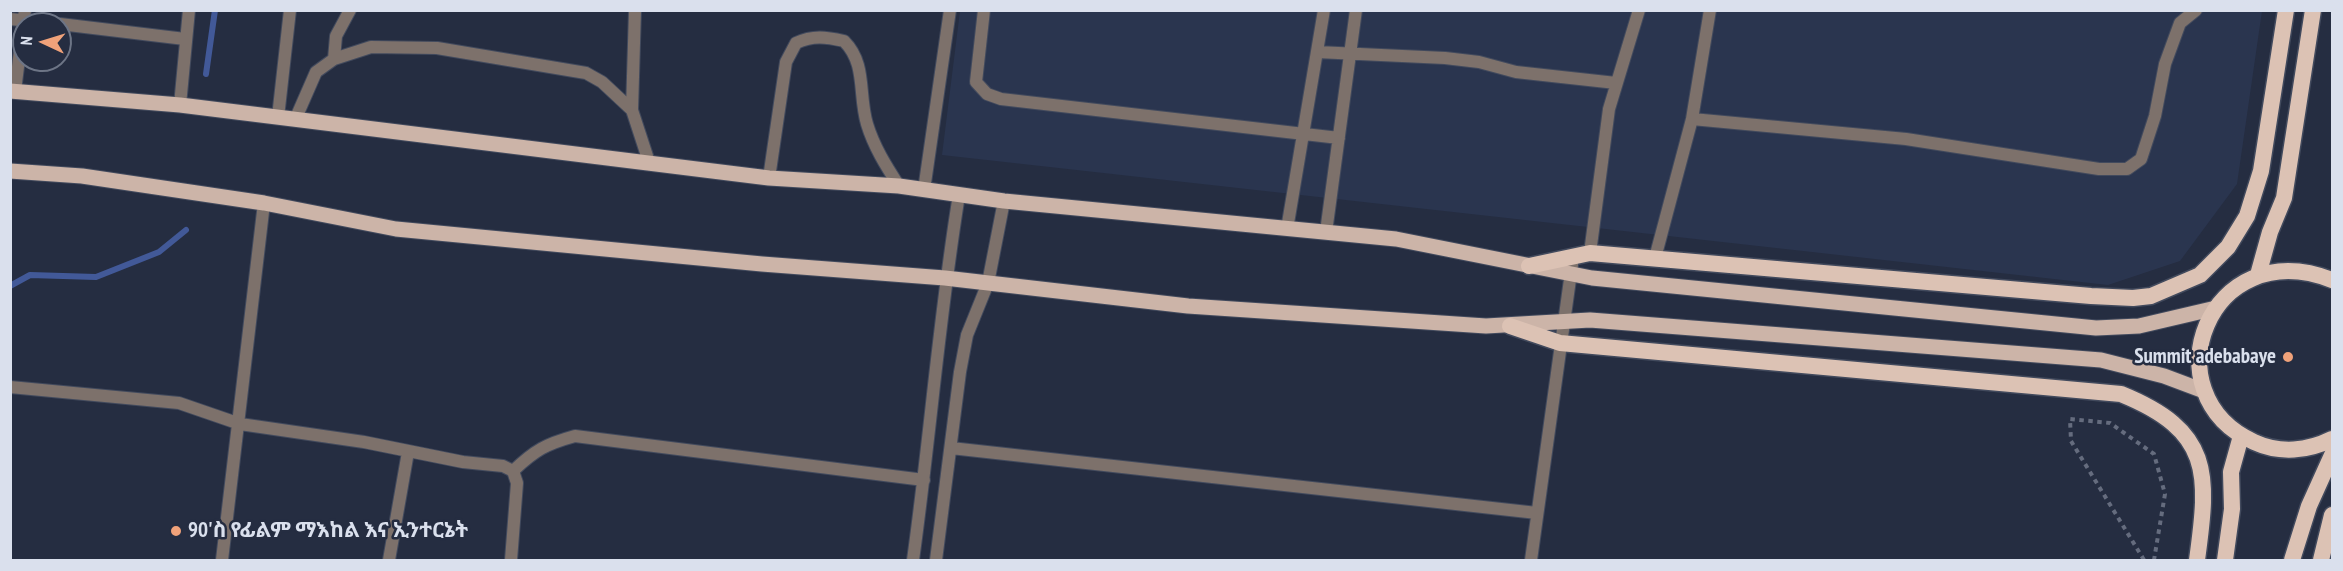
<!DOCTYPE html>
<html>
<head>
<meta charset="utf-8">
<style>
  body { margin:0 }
  #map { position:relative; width:2343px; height:571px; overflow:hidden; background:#252d41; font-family:"PT Sans Narrow",sans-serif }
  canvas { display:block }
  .frame { position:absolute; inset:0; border:12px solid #dae0ed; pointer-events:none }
  .north { position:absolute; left:12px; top:12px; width:60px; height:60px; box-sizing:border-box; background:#252d41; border:2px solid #6d7586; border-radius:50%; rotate:274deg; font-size:16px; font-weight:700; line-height:24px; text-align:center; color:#dae0ed }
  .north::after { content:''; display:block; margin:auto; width:21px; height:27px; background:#f0a27a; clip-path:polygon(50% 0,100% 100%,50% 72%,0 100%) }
</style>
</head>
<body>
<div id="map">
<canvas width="2343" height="571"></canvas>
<div class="frame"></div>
<div class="north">N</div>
</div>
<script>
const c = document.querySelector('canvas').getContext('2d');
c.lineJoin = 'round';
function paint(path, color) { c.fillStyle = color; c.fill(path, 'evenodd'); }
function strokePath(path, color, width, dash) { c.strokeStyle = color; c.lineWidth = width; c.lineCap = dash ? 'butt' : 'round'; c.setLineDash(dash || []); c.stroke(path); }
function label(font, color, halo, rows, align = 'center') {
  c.font = font + ' "PT Sans Narrow","Noto Sans Ethiopic",sans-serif'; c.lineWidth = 5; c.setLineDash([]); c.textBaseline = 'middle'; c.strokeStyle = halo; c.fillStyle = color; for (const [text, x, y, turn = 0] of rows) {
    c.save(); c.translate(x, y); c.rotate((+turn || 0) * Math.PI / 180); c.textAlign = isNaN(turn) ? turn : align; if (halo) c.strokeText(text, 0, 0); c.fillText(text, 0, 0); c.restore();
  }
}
paint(new Path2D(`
  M960,11H2262L2237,184L2180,261L2108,285L942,155Z`), '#2a354f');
strokePath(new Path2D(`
  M206,74L215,10
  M10,286L30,275L96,277L159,252L186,230`), '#425998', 6);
const service = new Path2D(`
  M984,10L976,82L987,94L1001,99L1339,138
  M1317,52L1445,58L1479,62L1516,72L1616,83
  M334,59L336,36L350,10
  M632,110L635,10
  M1692,119L1906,139L2099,169H2127L2141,159L2155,116L2165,64L2180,23L2196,10
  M295,120L316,72L334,59L371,47L437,48L586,73L602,82L632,110L649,162
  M769,178L786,62L796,43C813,35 826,37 844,41C867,64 858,94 867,124C874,147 886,166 899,186
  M1287,229L1324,10
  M1326,232L1356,10
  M1590,253L1609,109L1639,10
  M1655,258L1692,119L1710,10`);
const minor = new Path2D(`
  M10,19L59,24
  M60,24L185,39
  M15,91L25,10
  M180,105L189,10
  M278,117L290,10
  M924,190L950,10
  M10,387L179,403L240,424L364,442L463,462L503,466L513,471L517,483L511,560
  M951,448L1537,513
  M513,471C535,450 546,444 575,436L924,480
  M222,560L264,203
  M389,560L408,452
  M913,560C930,439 939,316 959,195
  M936,560L960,372L967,335L988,283L1004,201
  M1531,560L1572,265`);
const primary = new Path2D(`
  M10,91L180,105L769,178L899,186L1004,201L1396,239L1592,278L2096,328L2139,326L2216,308
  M10,171L82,176L264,203L396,229L762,264L945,278L1188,306L1486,326L1590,320L2101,360L2164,376L2204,391`);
const trunk = new Path2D(`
  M1529,266L1590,253L2091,296L2133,298L2151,296L2200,275L2228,247L2247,216L2261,171L2286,10
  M2258,275L2270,232L2284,198L2313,10
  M2332,280C2208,232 2148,394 2254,442C2280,454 2308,451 2332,439
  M1510,326L1560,343L2121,394C2212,431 2209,473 2197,560
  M2225,560L2232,509L2231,472L2241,436
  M2292,560L2309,506L2332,455
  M2321,560L2332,515`);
strokePath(service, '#424a5d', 14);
strokePath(minor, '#424a5d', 14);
strokePath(primary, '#424a5d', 17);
strokePath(trunk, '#424a5d', 19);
strokePath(new Path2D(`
  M2144,560L2071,441L2070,419L2110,423L2154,454L2165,494L2154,560`), '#656c7e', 4, [4.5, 4.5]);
strokePath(service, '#7d716b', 12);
strokePath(minor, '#7d716b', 12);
strokePath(primary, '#ccb4a8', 15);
strokePath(trunk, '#dcc2b4', 16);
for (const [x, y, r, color] of [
  [2288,357,6,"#f0a27a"],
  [176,531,6,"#f0a27a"]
]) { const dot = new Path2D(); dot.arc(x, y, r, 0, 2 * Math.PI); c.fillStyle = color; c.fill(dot); strokePath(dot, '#252d41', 2); }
label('bold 21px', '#dae0ed', '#252d41', [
  ["Summit adebabaye",2276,357],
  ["90'ስ የፊልም ማእከል እና ኢንተርኔት",188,531,"left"]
], 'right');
</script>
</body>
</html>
